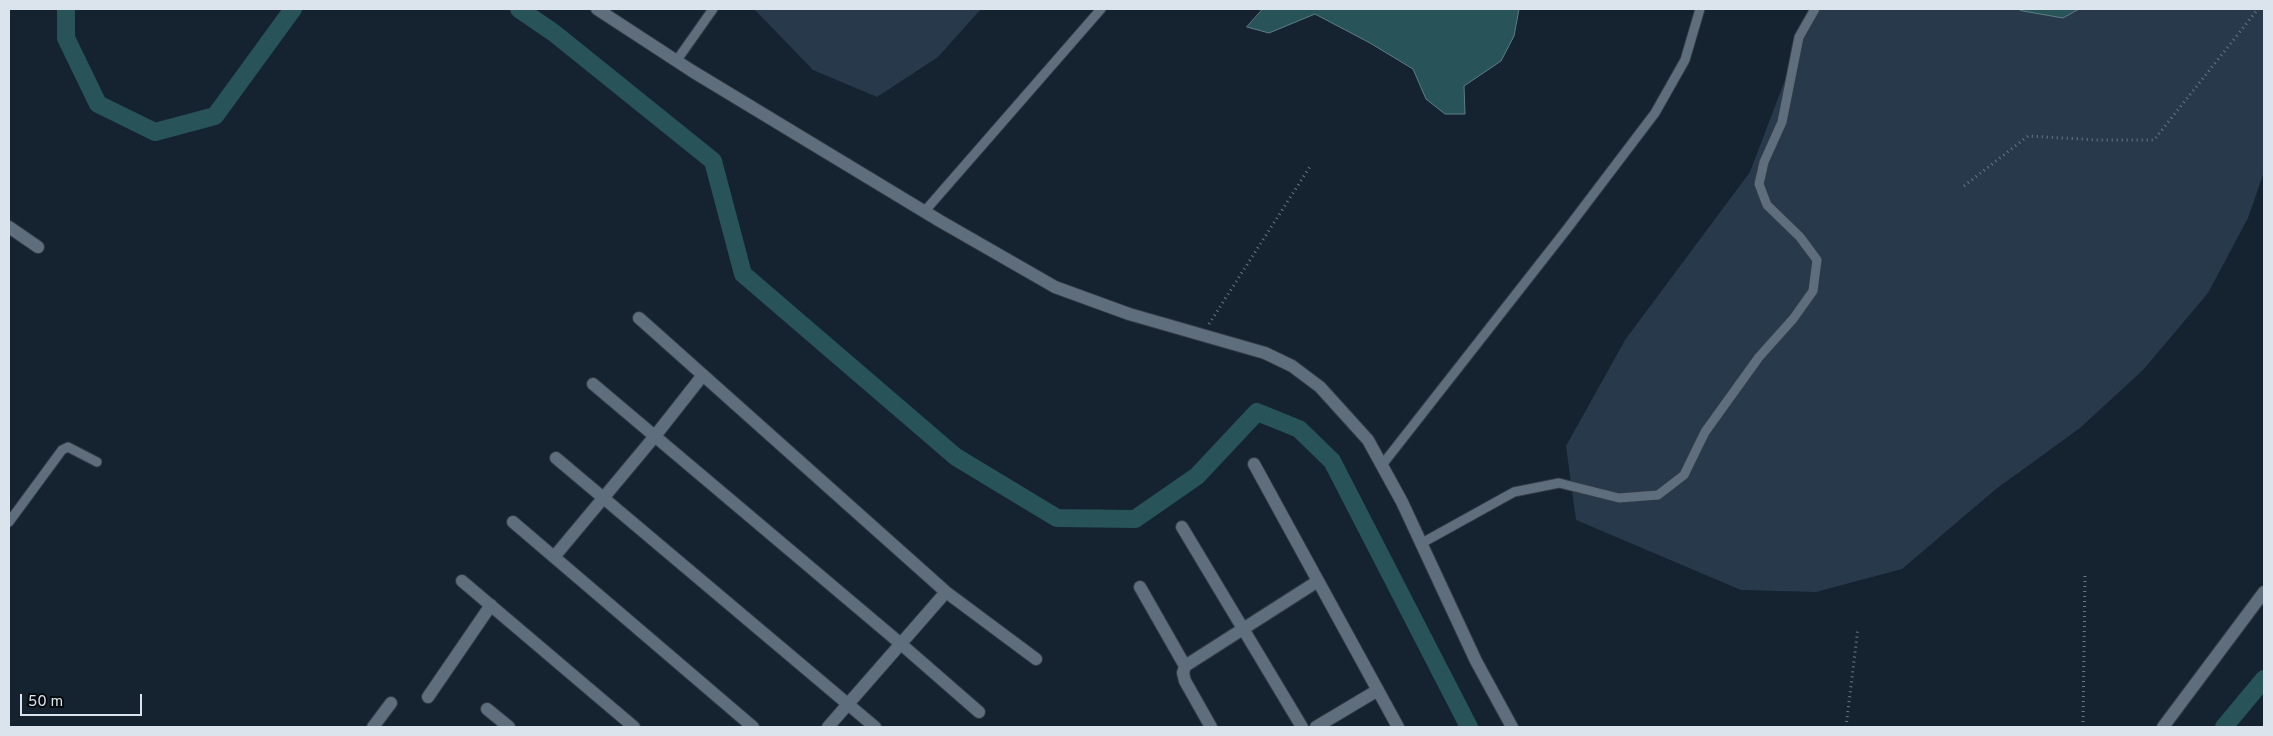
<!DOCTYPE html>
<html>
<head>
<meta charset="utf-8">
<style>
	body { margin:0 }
	#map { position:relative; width:2273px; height:736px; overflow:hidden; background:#15222f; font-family:Overpass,sans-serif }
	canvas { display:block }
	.frame { position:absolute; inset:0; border:10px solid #dbe3ec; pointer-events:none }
	.scale { position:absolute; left:20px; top:694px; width:122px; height:22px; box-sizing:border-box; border:2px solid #dbe3ec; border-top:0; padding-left:6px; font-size:15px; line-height:18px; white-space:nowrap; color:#dbe3ec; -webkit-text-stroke:4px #060b10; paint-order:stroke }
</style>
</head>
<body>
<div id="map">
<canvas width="2273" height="736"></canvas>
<div class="frame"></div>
<div class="scale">50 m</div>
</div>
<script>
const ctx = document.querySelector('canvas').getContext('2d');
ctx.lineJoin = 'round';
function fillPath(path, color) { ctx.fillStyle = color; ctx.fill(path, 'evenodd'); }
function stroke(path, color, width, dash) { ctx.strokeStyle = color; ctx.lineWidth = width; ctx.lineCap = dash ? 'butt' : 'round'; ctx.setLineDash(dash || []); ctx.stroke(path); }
fillPath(new Path2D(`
	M754 9H981L938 57 877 97 813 70Z
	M1812 9H2264V172L2248 218 2208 293 2143 370 2080 428 1996 489 1902 569 1816 592 1741 590 1576 520 1566 446 1625 340 1750 172Z`), '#27394b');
const water = new Path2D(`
	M1263 9H1519L1514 36 1501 61 1464 86 1465 114H1445L1426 99 1413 69 1370 43 1315 14 1269 33 1247 27Z
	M2018 9H2079L2063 18 2023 11Z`);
fillPath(water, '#275359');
stroke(water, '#5d7e85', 1);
stroke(new Path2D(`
	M66 9V38L98 104 155 132 215 116 293 9
	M519 9 554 33 713 161 743 274 956 457 1057 518 1135 519 1197 476 1257 412 1299 429 1332 461 1469 727
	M2224 727 2264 679`), '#275359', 18);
const service = new Path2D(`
	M677 60 713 9
	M924 212 1101 9
	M1382 465 1567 229 1655 113 1685 60 1700 9
	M9 522 62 450 68 447 97 462
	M1422 543 1514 492 1559 483 1619 498 1658 495 1684 475 1705 432 1759 357 1793 319 1813 291 1817 260 1800 237 1767 205 1759 184 1764 162 1782 122 1799 37 1815 9`);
const minor = new Path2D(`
	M597 9 692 71 940 221 1055 287 1129 314 1265 353 1292 366 1320 387 1368 440 1402 502 1476 661 1512 727
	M9 227 38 247
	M639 318 946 592 1036 659
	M593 384 901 644 979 712
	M556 458 875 727
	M1254 464 1398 727
	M513 522 753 727
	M1182 527 1302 727
	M554 557 655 436 703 375
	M462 581 634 727
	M1140 587 1185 666
	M428 697 491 605
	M487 709 509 727
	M373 727 391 703
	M828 727 946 592
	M1211 727 1185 681 1183 673 1185 666 1318 581
	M1316 727 1378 690
	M2163 727 2264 592`);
stroke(service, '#323b45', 11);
stroke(minor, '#323b45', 14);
stroke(new Path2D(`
	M1964 186 2028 136 2098 140H2154L2258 9
	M1209 324 1311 165
	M1846 727 1858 628
	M2083 727 2085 572`), '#6d7883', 3, [1, 4]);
stroke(service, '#5f6e7d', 9);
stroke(minor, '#5f6e7d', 12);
</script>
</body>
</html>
